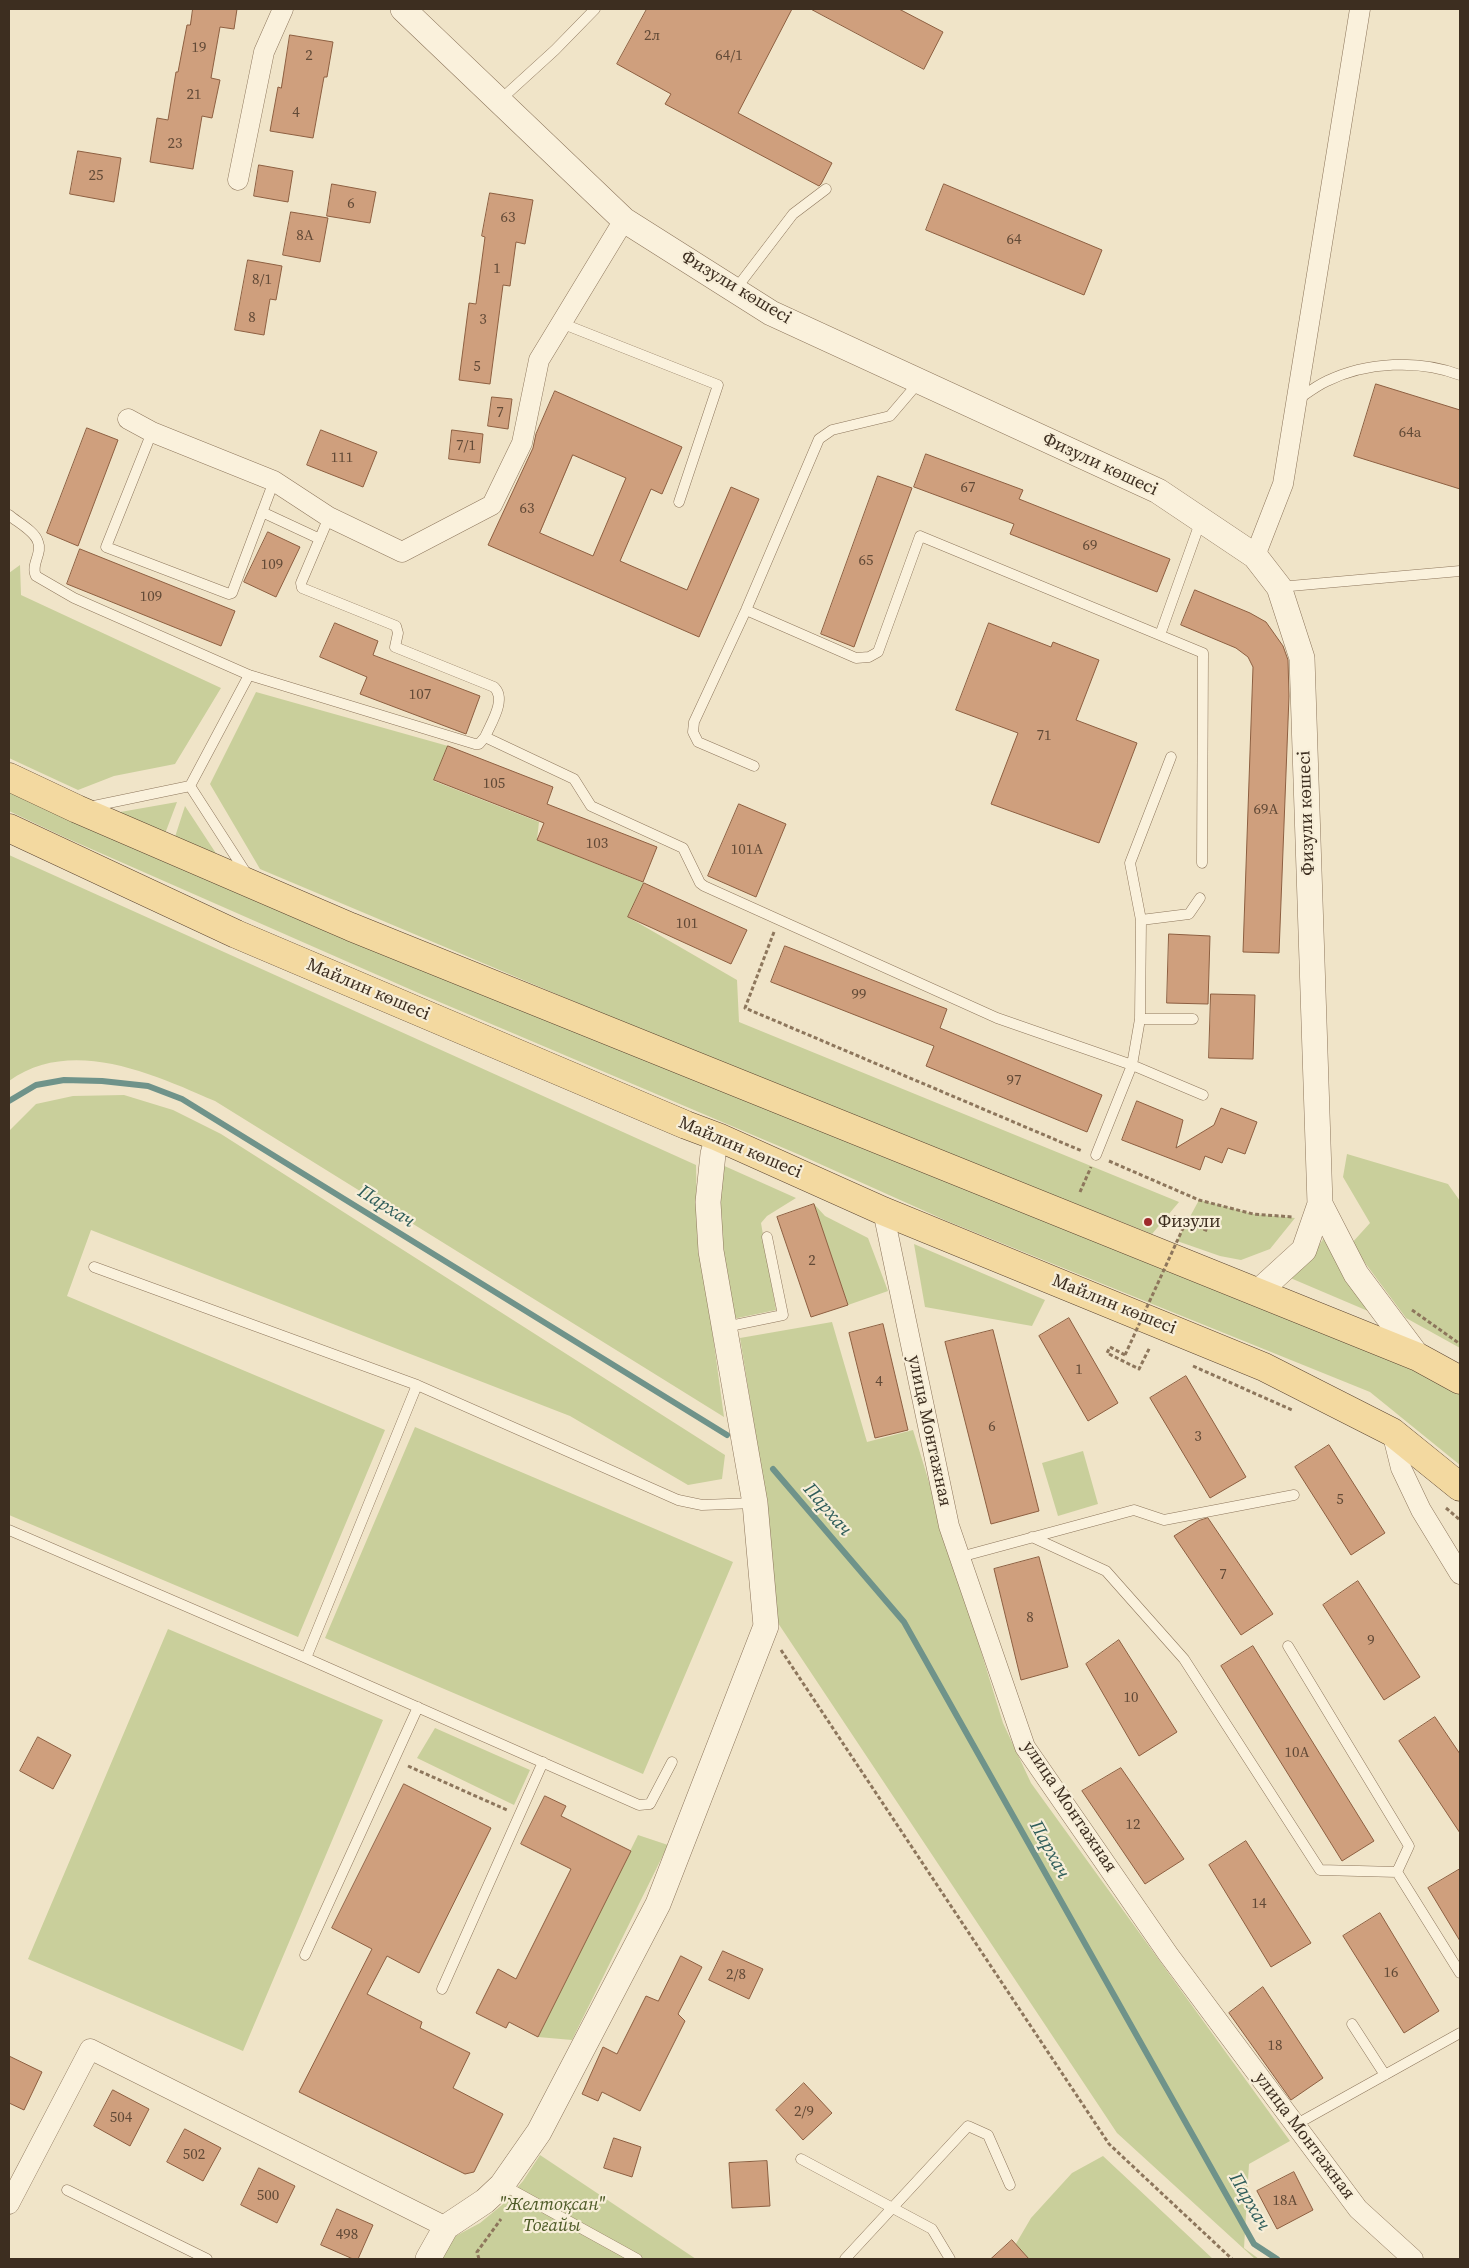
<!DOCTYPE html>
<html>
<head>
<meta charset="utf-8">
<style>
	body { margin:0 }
	#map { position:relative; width:1469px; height:2268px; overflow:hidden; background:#f0e4c8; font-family:"Source Serif 4",serif }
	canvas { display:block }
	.frame { position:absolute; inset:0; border:10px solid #3d2e20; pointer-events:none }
</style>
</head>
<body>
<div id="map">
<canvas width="1469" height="2268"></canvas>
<div class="frame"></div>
</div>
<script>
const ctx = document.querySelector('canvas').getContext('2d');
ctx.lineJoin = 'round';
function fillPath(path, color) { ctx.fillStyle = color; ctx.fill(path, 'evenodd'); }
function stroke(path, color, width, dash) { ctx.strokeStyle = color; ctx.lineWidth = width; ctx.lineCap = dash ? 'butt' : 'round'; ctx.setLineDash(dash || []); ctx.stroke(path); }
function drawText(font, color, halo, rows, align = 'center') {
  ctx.font = font + ' "Source Serif 4",serif'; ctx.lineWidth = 4.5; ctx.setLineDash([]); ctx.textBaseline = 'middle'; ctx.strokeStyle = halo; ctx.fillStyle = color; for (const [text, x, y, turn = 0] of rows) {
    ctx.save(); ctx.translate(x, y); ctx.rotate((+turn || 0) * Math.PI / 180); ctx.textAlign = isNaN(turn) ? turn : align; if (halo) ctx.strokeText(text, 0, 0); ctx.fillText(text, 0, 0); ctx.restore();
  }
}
fillPath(new Path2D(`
	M20 565 21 595 221 688 175 764 114 776 78 790 9 758V573Z
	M256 692 448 746 434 781 539 822 537 840 644 883 628 917 737 980 739 1022 1179 1202 1152 1234 739 1071 260 869 210 784Z
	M9 787 1414 1363 1460 1393V1465L1370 1392 947 1221 800 1155 423 995 64 837 9 811Z
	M177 802 163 839 109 814Z
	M185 806 221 861 174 840Z
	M9 855 696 1165 697 1219 724 1417 215 1101C153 1074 71 1036 9 1081Z
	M124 1095 173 1110 221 1134 725 1455 722 1479 688 1485 570 1416 91 1230 67 1296 385 1430 298 1637 9 1515V1131L36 1104 73 1096Z
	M1347 1154 1448 1184 1460 1201V1348L1406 1318 1351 1244 1370 1223 1343 1177Z
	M720 1164 796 1198 767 1216 761 1223 776 1310 728 1320 717 1251Z
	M1199 1200 1253 1214 1295 1218 1270 1249 1241 1260 1220 1256 1177 1241Z
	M814 1204 825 1216 868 1238 888 1291 848 1305Z
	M1327 1233 1375 1314 1288 1277 1311 1258Z
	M914 1244 1045 1300 1032 1326 925 1307Z
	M832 1322 867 1442 913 1430 1003 1723 1031 1783 1290 2141 1249 2164 1244 2248 1259 2259H1255L1117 2133 776 1620 766 1498 740 1338Z
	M415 1427 733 1562 643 1774 325 1638Z
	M1083 1451 1098 1504 1058 1516 1042 1463Z
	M168 1629 383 1720 243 2051 28 1959Z
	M435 1728 530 1770 514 1805 417 1758Z
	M638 1835 668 1845 572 2040 538 2037Z
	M540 2155 696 2259H442L454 2237 480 2223 502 2205 523 2181Z
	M1103 2156 1213 2259H1007L1031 2218 1072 2173Z`), '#c9cf9b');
stroke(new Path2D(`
	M9 1101 36 1085 64 1080 102 1081 148 1086 182 1099 727 1435
	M773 1469 904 1622 1254 2244 1277 2259`), '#6f938a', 6);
const building = new Path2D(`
	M193 9H237L234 29 220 27 211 78 220 80 212 118 202 116 193 169 150 162 157 118 168 120 176 72H178L187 25H190Z
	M647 9H792L738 113 832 163 821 184 819 186 665 104 671 94 617 64Z
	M811 9H899L943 32 924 69Z
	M290 35 333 42 327 77H324L313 138 270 131 278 87 281 88Z
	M78 151 121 158 114 202 70 194Z
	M259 165 293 171 288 202 254 196Z
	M332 184 376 192 370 223 327 216Z
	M944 184 1102 250 1084 295 926 230Z
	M490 193 533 200 525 244 516 242 510 286 503 285 490 384 459 380 469 303 476 304 485 237 482 236Z
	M291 212 328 218 320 262 283 255Z
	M248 260 282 266 276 300 270 299 264 335 235 330Z
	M1376 384 1460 410V489L1354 456Z
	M555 391 682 447 662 494 651 489 620 561 687 590 731 487 759 499 699 637 488 545 533 448 536 434ZM573 455 626 478 593 556 540 533Z
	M492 397 512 399 508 429 488 426Z
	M87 428 118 440 78 546 47 533Z
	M321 430 377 452 363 487 307 465Z
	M452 430 483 434 480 463 449 459Z
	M926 454 1023 490 1019 499 1170 559 1157 592 1010 534 1014 524 914 487Z
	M878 476 912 488 854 647 821 634Z
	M268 532 300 547 276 597 244 582Z
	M80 549 235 611 221 646 67 584Z
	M1195 590 1250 613 1266 622 1283 646 1288 660 1289 696 1279 953 1243 952 1253 667 1248 657 1236 648 1181 625Z
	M335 623 378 641 373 655 480 696 466 734 360 694 367 677 320 657Z
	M989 623 1051 647 1053 642 1099 660 1076 720 1137 743 1099 843 991 804 1018 733 956 710Z
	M448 746 553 787 547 804 657 847 643 882 537 840 544 823 434 780Z
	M739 804 786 824 756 897 708 876Z
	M644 883 747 930 731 964 628 917Z
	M1169 934 1210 936 1208 1004 1167 1003Z
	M785 946 947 1009 940 1028 1102 1095 1087 1132 926 1066 934 1046 771 982Z
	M1211 994 1255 995 1253 1059 1209 1058Z
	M1137 1101 1183 1120 1176 1148 1214 1125 1221 1108 1257 1122 1245 1154 1228 1148 1222 1163 1205 1156 1200 1170 1122 1140Z
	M814 1204 848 1305 811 1317 777 1217Z
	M1069 1318 1118 1403 1088 1421 1039 1336Z
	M883 1324 908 1430 875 1438 849 1333Z
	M993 1330 1039 1511 991 1524 945 1342Z
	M1186 1376 1246 1477 1210 1498 1150 1398Z
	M1329 1445 1385 1533 1351 1555 1295 1467Z
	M1208 1518 1273 1614 1241 1635 1174 1536 1198 1521Z
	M1039 1557 1068 1667 1021 1680 994 1569Z
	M1358 1581 1420 1677 1384 1700 1323 1605Z
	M1119 1640 1177 1732 1139 1756 1086 1664Z
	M1253 1646 1374 1841 1342 1861 1221 1666Z
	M1435 1717 1460 1754V1833L1399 1741Z
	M38 1737 71 1755 53 1789 20 1771Z
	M1121 1768 1184 1859 1145 1884 1082 1791Z
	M404 1784 491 1828 419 1973 387 1956 367 1994 422 2022 420 2028 470 2053 453 2088 503 2114 474 2172 465 2174 299 2092 372 1949 332 1928Z
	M545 1796 566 1806 561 1816 631 1851 538 2037 509 2022 506 2028 476 2013 498 1969 516 1979 571 1869 521 1844Z
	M1246 1841 1311 1943 1271 1967 1209 1865Z
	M1460 1869V1941L1428 1888Z
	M1380 1913 1439 2011 1404 2033 1343 1936Z
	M723 1951 763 1969 749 1999 709 1980Z
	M681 1956 702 1967 678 2014 685 2021 640 2111 602 2092 598 2101 582 2094 603 2047 617 2054 646 1996 658 2001Z
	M1263 1987 1323 2078 1291 2100 1229 2013Z
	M9 2056 42 2072 24 2110 9 2103Z
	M804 2083 832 2113 803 2140 776 2110Z
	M113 2090 149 2109 130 2146 94 2126Z
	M185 2129 221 2148 203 2181 167 2162Z
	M614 2138 641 2147 632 2177 604 2168Z
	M767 2161 770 2206 732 2208 729 2163Z
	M259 2168 295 2186 277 2223 241 2205Z
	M1294 2172 1313 2210 1277 2229 1257 2191Z
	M337 2209 373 2225 358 2259H353L321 2245Z
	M1012 2240 1029 2259H991Z`);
fillPath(building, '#cf9f7d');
stroke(building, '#8d5f41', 1);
const service = new Path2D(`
	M499 101 555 50 595 9
	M735 290 793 214 826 189
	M561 323 718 385 679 502
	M1297 400C1306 394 1316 386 1327 381 1366 362 1419 359 1460 375
	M152 432 106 547 229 594 232 593 274 481
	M262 512 320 539
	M9 515C17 522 35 531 38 542 43 553 30 565 36 576L74 598 249 675 475 744H479L485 737 574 779 591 806 683 848 700 883 704 886 997 1018 1132 1065 1203 1095
	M329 517 301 583 302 588 396 626 398 633 395 647 494 687C507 699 491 723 485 737
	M1279 587 1460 571
	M746 610 856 658 869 657 878 652 920 536 1203 653 1202 863
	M1160 635 1201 520
	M754 766 698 742 693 732 694 722 746 610 819 439 832 430 890 416 919 382
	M190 786 248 876
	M89 807 190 786 249 675
	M1141 920 1130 863 1171 757
	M1140 1019H1193
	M1096 1155 1132 1065 1140 1019 1141 920 1189 914 1200 898
	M94 1267 417 1385 678 1500 702 1505 755 1503
	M725 1327 783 1315 767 1237
	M417 1385 306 1658 639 1805 650 1804 672 1762
	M9 1530 306 1658
	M1032 1537 1106 1571 1184 1659 1320 1870 1397 1872 1460 1973
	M960 1557 1134 1510 1164 1520 1294 1495
	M1288 1646 1409 1846 1397 1872
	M305 1955 418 1707
	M442 1989 543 1762
	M1352 2024 1385 2075
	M1295 2125 1460 2033
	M801 2159 932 2229 950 2259
	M503 2185 637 2259
	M67 2190 207 2259
	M845 2259 968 2126 988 2135 1010 2185`);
const minor = new Path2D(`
	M238 180 264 52 283 9
	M128 419 152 432 274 481 329 517 402 552 492 505 522 443 539 360 624 220
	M1255 556 1283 484 1360 9
	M883 1211 949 1526 1025 1747 1168 1954 1358 2209 1413 2259
	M1392 1432 1401 1468 1421 1510 1460 1574
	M9 2204 90 2049 446 2227`);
const tertiary = new Path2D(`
	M403 9 624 220 771 313 1158 491 1255 556 1279 587 1302 658 1320 1204 1304 1250 1258 1292
	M1320 1204 1356 1274 1418 1357
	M428 2259 446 2227 485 2201 502 2185 539 2132 658 1904 766 1626 755 1503 711 1251 708 1202 713 1154 718 1137`);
const primary = new Path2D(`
	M9 777 77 809 351 927 1418 1357 1460 1380
	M9 828 236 934 686 1125 718 1137 883 1211 1264 1367 1392 1432 1460 1487`);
stroke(service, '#8d765c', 11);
stroke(minor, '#8d765c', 21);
stroke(tertiary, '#8d765c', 26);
stroke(primary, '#5b4430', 29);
stroke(new Path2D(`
	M774 932 745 1008 1082 1151
	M1109 1161 1199 1200 1253 1214 1293 1217
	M1080 1192 1091 1167
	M1184 1226 1171 1220 1173 1216 1208 1231
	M1412 1310 1460 1344
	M1125 1355 1110 1347 1107 1353 1139 1369 1150 1347
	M1193 1366 1292 1410
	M1446 1508 1460 1520
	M781 1650 1109 2144 1232 2259
	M408 1766 507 1810
	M479 2259 477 2252 501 2219`), '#8d765c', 3, [4, 2.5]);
stroke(service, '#faf1dc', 10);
stroke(minor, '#faf1dc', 20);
stroke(tertiary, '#faf1dc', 25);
stroke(primary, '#f3d9a0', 28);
stroke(new Path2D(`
	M1125 1355 1184 1226`), '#8d765c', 3, [4, 2.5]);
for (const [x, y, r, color] of [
	[1148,1222,5,"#9e2a2b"]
]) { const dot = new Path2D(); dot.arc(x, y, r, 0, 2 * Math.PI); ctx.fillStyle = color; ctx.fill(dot); stroke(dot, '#f7eed8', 2); }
drawText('15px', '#624a37', null, [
	["2л",652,36],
	["19",199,48],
	["2",309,56],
	["64/1",729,56],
	["21",194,95],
	["4",296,113],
	["23",175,144],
	["25",96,176],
	["6",351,204],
	["63",508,218],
	["8А",305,236],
	["64",1014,240],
	["1",497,269],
	["8/1",262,280],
	["8",252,318],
	["3",483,320],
	["5",477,367],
	["7",500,413],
	["64а",1410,433],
	["7/1",466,446],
	["111",342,458],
	["67",968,488],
	["63",527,509],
	["69",1090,546],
	["65",866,561],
	["109",272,565],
	["109",151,597],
	["107",420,695],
	["71",1044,736],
	["105",494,784],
	["69А",1266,810],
	["103",597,844],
	["101А",747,850],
	["101",687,924],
	["99",859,995],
	["97",1014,1081],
	["2",812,1261],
	["1",1079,1370],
	["4",879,1382],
	["6",992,1427],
	["3",1198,1437],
	["5",1340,1500],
	["7",1223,1575],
	["8",1030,1618],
	["9",1371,1641],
	["10",1131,1698],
	["10А",1297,1753],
	["12",1133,1825],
	["14",1259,1904],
	["16",1391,1973],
	["2/8",736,1975],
	["18",1275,2046],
	["2/9",804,2112],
	["504",121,2118],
	["502",194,2155],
	["500",268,2196],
	["18А",1285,2201],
	["498",347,2235]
]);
drawText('18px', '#3d2e20', '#f7eed8', [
	["Физули көшесі",736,288,31],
	["Физули көшесі",1100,465,25],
	["Физули көшесі",1307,813,-92],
	["Майлин көшесі",368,990,23],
	["Майлин көшесі",740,1148,23],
	["Майлин көшесі",1114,1305,22],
	["улица Монтажная",929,1431,78],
	["улица Монтажная",1069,1807,56],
	["улица Монтажная",1304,2136,53]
]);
drawText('18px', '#3d2e20', '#f7eed8', [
	["Физули",1158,1222]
], 'left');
drawText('italic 18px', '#4d5a26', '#f7eed8', [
	["\"Желтоқсан\"",552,2205],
	["Тоғайы",552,2226]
]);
drawText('italic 19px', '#2f5d5a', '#f7eed8', [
	["Пархач",386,1207,32],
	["Пархач",827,1510,49],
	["Пархач",1049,1850,61],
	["Пархач",1249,2202,60]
]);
</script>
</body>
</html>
